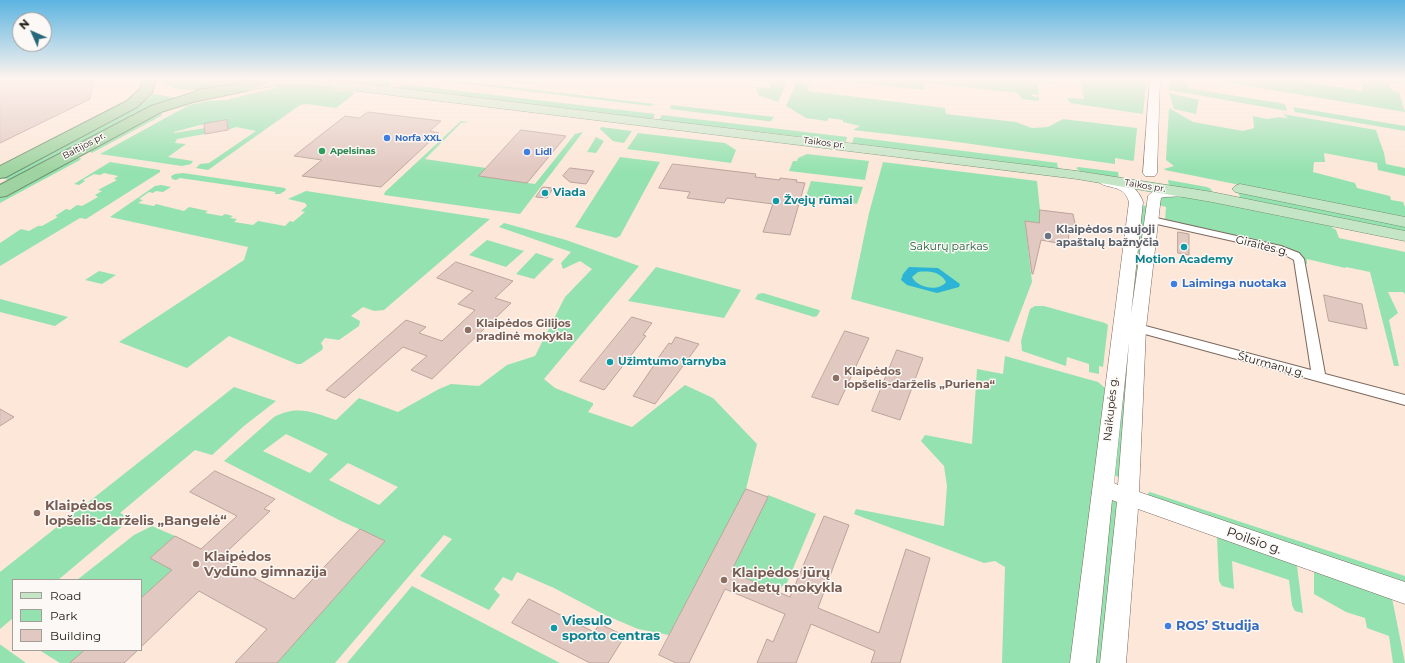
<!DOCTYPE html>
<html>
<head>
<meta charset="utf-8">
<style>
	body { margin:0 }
	#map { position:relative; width:1405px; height:663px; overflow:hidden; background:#fce7d9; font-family:Montserrat,sans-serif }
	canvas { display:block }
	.legend { position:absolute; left:12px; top:579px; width:130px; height:72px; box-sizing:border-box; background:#fcf8f5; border:1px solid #a49e9b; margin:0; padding:5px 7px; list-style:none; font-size:12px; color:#1f1813 }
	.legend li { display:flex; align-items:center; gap:8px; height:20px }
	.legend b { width:20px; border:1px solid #a49e9b }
	.north { position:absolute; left:12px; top:12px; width:40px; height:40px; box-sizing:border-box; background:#fcf8f5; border:1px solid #a49e9b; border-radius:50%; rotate:315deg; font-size:11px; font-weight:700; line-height:16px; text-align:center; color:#1f1813 }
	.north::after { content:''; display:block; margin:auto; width:14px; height:18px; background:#24687a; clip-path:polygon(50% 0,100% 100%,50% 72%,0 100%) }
</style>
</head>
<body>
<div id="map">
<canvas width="1405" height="663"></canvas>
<ul class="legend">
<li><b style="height:5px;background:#c5e5c7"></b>Road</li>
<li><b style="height:11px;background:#94e2af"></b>Park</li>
<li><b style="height:11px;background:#e1c8c0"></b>Building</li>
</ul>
<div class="north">N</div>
</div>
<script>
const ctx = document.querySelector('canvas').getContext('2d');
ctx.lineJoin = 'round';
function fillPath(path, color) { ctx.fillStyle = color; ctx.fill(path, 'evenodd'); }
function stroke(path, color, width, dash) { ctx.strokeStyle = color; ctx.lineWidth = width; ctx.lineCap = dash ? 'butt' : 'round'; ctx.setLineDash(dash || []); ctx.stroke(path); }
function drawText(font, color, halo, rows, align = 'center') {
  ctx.font = font + ' Montserrat,sans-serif'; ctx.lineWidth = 3; ctx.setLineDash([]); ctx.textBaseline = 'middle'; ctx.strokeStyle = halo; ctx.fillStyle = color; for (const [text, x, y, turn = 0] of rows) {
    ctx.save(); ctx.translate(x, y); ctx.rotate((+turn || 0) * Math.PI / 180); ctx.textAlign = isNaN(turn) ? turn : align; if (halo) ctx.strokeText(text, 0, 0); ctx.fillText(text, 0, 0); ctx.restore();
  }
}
fillPath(new Path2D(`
	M159 78H256C234 86 174 101 159 78Z
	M311 78H355L394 83 389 87Z
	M418 78H435L655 104 650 106Z
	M472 78H520L522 81 534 82 533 84Z
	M762 78H789L778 102 758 95 756 87 770 88V82L754 81Z
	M798 78H803L802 83 810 84 808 89 809 91 945 108 946 114 1016 122 1032 128 1048 127 1063 119 1137 128 1134 159 1133 161 1115 158V164L950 141 853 130 860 126 843 122V120L829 118 827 121 806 118 786 106Z
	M808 78H1054V83L1038 82 1039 95 1032 94V96L1039 97V101L1022 99 1017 93 1011 92 925 83 924 89 925 90Z
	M1079 78H1147L1143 114 1070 103 1067 98 1084 99Z
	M1170 78 1187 80 1189 88 1285 104 1287 111 1169 90Z
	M1223 78H1285L1363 91 1360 78H1401L1403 84 1388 82 1392 90 1399 92 1405 112 1229 83 1224 81Z
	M402 84 655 114 653 119 398 88 397 87Z
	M278 85H317L335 90 354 92V94L336 108 306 104 300 105 208 170 196 168 200 164 209 163 256 131 236 127 228 130 227 120 200 125 174 132V133L205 128V134L177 139 175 143 186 144 168 157 193 161 191 164 182 166 100 154 189 105 208 101 227 100 249 94 276 88Z
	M1169 93 1199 100 1196 114 1174 109Z
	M154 94 177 98 163 102 13 181 1 178 140 105Z
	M671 105 774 117 771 121H767L670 109Z
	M1293 107 1405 126V131L1295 112Z
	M1169 108 1193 122 1243 131 1254 128 1253 116 1267 119 1279 117 1288 118 1283 114 1376 130 1384 153 1386 164 1405 168V176L1378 170 1377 163 1324 153 1325 162H1314L1313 172 1355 183 1357 188 1390 196 1391 200 1403 202 1405 207V218L1165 170 1164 169 1174 166 1166 160Z
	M159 112 162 114 161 116 92 153 89 151Z
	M662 115 847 137 846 142 659 120Z
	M461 121 469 122 461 123 425 159 486 168 479 176 535 184 575 134 583 132 520 214 384 195 385 192Z
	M601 127 632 131 624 143 613 141 600 129Z
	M638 133 725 143 736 150 731 163 627 149Z
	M596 137 604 141 596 153 587 152Z
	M854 137 1058 163 1057 165 1059 169 852 143Z
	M807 154 869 161 865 180 789 171 793 161H797L798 158Z
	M620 157 660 162 620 236 616 238 575 227Z
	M81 158 80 160 0 203V197L69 159Z
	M110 162 160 170V172L86 219 80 218 0 266V243L21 229 29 231 38 226H42L58 217 55 216 66 209 70 210 77 205 82 206 98 197 95 195 102 191 98 190 117 180 114 179 118 176 104 173 100 175 94 174 83 180 85 181 79 185 74 184Z
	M883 162 1037 181 1040 210 1039 223 1025 221 1032 282 1009 342 851 299 869 213Z
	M1078 167 1118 172 1119 178 1080 171 1076 168Z
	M183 173 285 188 286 190 280 194H274L276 192 180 178 176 180 172 179 171 176 175 174Z
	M1168 180 1207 187 1211 189 1212 192 1169 186Z
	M811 181 863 187 857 204 806 196Z
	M161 185 171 187 163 192 156 191 153 193 149 192 139 199 143 200 138 203 154 206 156 204 184 211 189 207 208 211 205 213 222 216 225 214 233 216 230 218 237 219 234 222 253 225 258 221 285 226 290 221 293 222 305 212 301 211 307 206 305 203 288 199 306 191 490 219 384 310 374 311 363 307 351 316 360 321 359 326 339 340 325 338 321 343 323 347 322 350 301 364H297L229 336 187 368 119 342 244 260 248 247 110 217 155 186Z
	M1237 192 1405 226V232L1238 198 1240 196Z
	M1165 196H1183L1330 226 1336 230 1339 238 1405 252V294L1403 292H1388L1398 313 1389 320 1399 366H1394L1370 272 1346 267 1345 268 1307 259V264H1305L1303 256 1288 249 1165 221 1166 207 1159 205 1161 198Z
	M1140 205 1147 206 1136 318 1129 320Z
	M504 223 566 240 639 266 544 379 555 388 593 403V405L588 412 632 427 685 385 713 398 757 444 746 489 669 635 638 629 605 615 554 588 517 572 512 581 503 577 494 589 500 595 489 610 420 576 452 539 444 535 335 663H277L385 541 341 521 224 461 274 417C298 405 312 412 336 420L359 398 398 412 439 389 451 384 479 386 507 365 535 356 565 297 592 269 580 261 563 269 561 263 571 252 499 227ZM286 434 328 454 310 473 263 451ZM348 463 398 487 379 505 329 480Z
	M487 240 524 251 506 267 469 255Z
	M536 253 554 259 534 279 516 274Z
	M656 267 741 290 724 318 628 301Z
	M99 271 116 275 102 284 85 280Z
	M763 293 819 310 820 311 817 316 814 317 755 299 758 294Z
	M0 299 68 317 55 326 0 312Z
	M1035 306H1044L1105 323 1108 325 1103 367 1099 366V374L1089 372V364L1067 357 1066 366 1022 351 1021 341 1030 309Z
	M1130 330 1122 478 1112 475Z
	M1005 356 1098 382 1105 388 1073 663H1002L1005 567 995 561 984 563 854 514 856 509 944 526 947 486 944 466 921 441 925 435 972 444 977 369 1003 374Z
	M234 387 276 401 244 426 212 455 195 450 120 513 132 518 58 580H13V618L0 629V572Z
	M1150 492 1405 576V585L1148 499V493Z
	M768 495 816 514 786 585 782 586 779 592 731 572Z
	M1111 499 1117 500 1104 663H1093Z
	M152 526 175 536 150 558 172 570 141 598V580H77L134 535Z
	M1219 535 1293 560 1297 566 1303 613 1295 611 1292 605 1289 580 1232 561 1234 589 1222 586 1219 581 1217 537Z
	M1314 571 1392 598 1405 663H1393L1389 636 1367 628 1365 618 1346 612 1314 594Z
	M412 586 560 663H347Z
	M0 645H1L26 663H0Z
	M39 650H85L70 663H60Z`), '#94e2af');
fillPath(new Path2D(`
	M909 267 938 268 960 284 959 287 937 293 907 285 901 280 903 274ZM918 272C928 271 940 271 946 282 939 292 917 288 912 277Z`), '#2bb4d6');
const building = new Path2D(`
	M0 78H94L90 99 0 143Z
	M368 112 441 121 430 131 439 133 381 187 302 176 322 160 294 156 345 116 359 118Z
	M227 120 228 130 205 134 204 124Z
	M521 130 566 136 527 183 479 176Z
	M673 164 756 174 755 177 780 180V178L797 180 796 182 805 183 790 235 763 232 773 204 727 198 724 203 687 198 690 192 659 188Z
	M570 168 594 171 586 184 570 182 563 176Z
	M543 187 553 188 547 198 536 197Z
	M1040 210 1073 214 1077 233 1069 232 1068 245 1041 240 1033 274H1032L1025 221 1039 223Z
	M1178 232 1189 234V255L1178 253Z
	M456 262 513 281 495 298 511 303 432 379 411 370 427 356 403 347 345 398 326 390 406 320 426 327 419 333 442 341 475 310 458 304 473 291 437 278Z
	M1324 295 1362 304 1367 329 1329 321Z
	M632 317 652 323 643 335 646 336 604 390 580 381Z
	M845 331 869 338 838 405 812 397Z
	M676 337 699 344 655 404 633 396 659 358H658L669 343 671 344Z
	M897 350 923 358 900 420 872 411Z
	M0 409 14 417 0 426Z
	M215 471 275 499 264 509 270 511 219 559 294 599 360 529 385 541 277 663H235L267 629 199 591 141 647V598L172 570 150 558 175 536 201 549 237 516 190 492Z
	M746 489 768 497 731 572 790 597 824 516 849 525 818 608 879 633 906 549 930 558 900 663H871L875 651 811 624 796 663H757L767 639 773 642 785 614 725 589 689 663H676L659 655Z
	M529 599 594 632 600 624 625 636 608 663H590L512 623Z
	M85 650H138L124 663H70Z`);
fillPath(building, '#e1c8c0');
stroke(building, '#bba39c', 1);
const street = new Path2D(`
	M1152 217 1281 246 1299 253 1304 259 1325 374 1405 395V405L1134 331 1132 328 1134 325 1138 324 1311 370 1294 260 1278 251 1148 222 1147 220 1148 218Z`);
const secondary = new Path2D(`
	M1150 78H1160L1157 173 1155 176H1145L1143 173Z
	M1104 176C1121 180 1137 184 1143 202L1131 314 1148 196C1155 186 1179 187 1190 190L1192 193 1190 196 1164 197 1161 198 1160 205 1146 328 1139 492 1405 582V604L1138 509 1126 663H1100L1117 502 1112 500 1096 663H1070L1129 202C1123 182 1105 191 1097 180L1099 177ZM1129 342 1118 485 1114 483Z`);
const primary = new Path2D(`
	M275 78H316L1077 171 1212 192 1405 231V241L1212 202 1077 179 309 85H281L243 91 239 90 237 87 239 84 243 83Z
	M1240 184 1405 217V227L1235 192 1232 189 1235 186Z`);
const highway = new Path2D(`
	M143 78H155L156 80 152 93 137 107 6 177 0 178V166L127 101 140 89Z
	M253 78H274L272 81 245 91 193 102 161 112 6 196 0 197V185L151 106 195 92 197 90 237 84Z`);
stroke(street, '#7c695d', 2);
stroke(secondary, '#7c695d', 1);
stroke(primary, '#72926f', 1);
stroke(highway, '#72926f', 2);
fillPath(street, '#fff');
fillPath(secondary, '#fff');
fillPath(primary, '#c5e5c7');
fillPath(highway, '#9ed4a1');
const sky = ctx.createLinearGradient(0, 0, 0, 171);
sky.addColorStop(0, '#5cb4e1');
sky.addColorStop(0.46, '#fef4ee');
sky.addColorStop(1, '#fef4ee00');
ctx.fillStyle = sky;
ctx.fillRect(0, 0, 1405, 171);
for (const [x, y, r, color] of [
	[387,138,4,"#3f7fe0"],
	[322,151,4,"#2e9e5b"],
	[527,152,4,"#3f7fe0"],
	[545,193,4,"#0f9aa8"],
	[776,201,4,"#0f9aa8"],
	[1048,236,4,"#6b7280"],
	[1184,247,4,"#0f9aa8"],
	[1174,284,4,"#3f7fe0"],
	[468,330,4,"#8d6e63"],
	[610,362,4,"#0f9aa8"],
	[836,378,4,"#8d6e63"],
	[37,513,4,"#8d6e63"],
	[196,564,4,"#8d6e63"],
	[724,580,4,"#8d6e63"],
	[1168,626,4,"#3f7fe0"],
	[554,628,4,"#0f9aa8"]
]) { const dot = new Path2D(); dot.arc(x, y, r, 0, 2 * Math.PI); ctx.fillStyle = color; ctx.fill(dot); stroke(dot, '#fcf8f5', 1.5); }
drawText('bold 9px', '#366cbe', '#fcf8f5', [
	["Norfa XXL",395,138],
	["Lidl",535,152]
], 'left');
drawText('9px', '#1f1813', '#fcf8f5', [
	["Taikos pr.",824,143,7],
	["Baltijos pr.",84,146,-28],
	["Taikos pr.",1145,186,9]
]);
drawText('bold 9px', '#27864d', '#fcf8f5', [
	["Apelsinas",330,151]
], 'left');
drawText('bold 11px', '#0d838f', '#fcf8f5', [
	["Viada",553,193],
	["Žvejų rūmai",784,201],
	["Motion Academy",1184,260,"center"],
	["Užimtumo tarnyba",618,362]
], 'left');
drawText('bold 11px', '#5b616d', '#fcf8f5', [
	["Klaipėdos naujoji",1056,230],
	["apaštalų bažnyčia",1056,243]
], 'left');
drawText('11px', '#1f1813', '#fcf8f5', [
	["Giraitės g.",1262,246,14],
	["Šturmanų g.",1271,365,15],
	["Naikupės g.",1111,409,-84]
]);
drawText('11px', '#246540', '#fcf8f5', [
	["Sakurų parkas",949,247]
]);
drawText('bold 11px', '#366cbe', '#fcf8f5', [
	["Laiminga nuotaka",1182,284]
], 'left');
drawText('bold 11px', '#785e54', '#fcf8f5', [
	["Klaipėdos Gilijos",476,324],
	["pradinė mokykla",476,337],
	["Klaipėdos",844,372],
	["lopšelis-darželis „Puriena“",844,385]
], 'left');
drawText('bold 13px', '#785e54', '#fcf8f5', [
	["Klaipėdos",45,506],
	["lopšelis-darželis „Bangelė“",45,521],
	["Klaipėdos",204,557],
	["Vydūno gimnazija",204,572],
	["Klaipėdos jūrų",732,573],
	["kadetų mokykla",732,588]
], 'left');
drawText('13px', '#1f1813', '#fcf8f5', [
	["Poilsio g.",1254,541,19]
]);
drawText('bold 13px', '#0d838f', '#fcf8f5', [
	["Viesulo",562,621],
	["sporto centras",562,636]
], 'left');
drawText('bold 13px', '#366cbe', '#fcf8f5', [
	["ROS’ Studija",1176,626]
], 'left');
</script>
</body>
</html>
